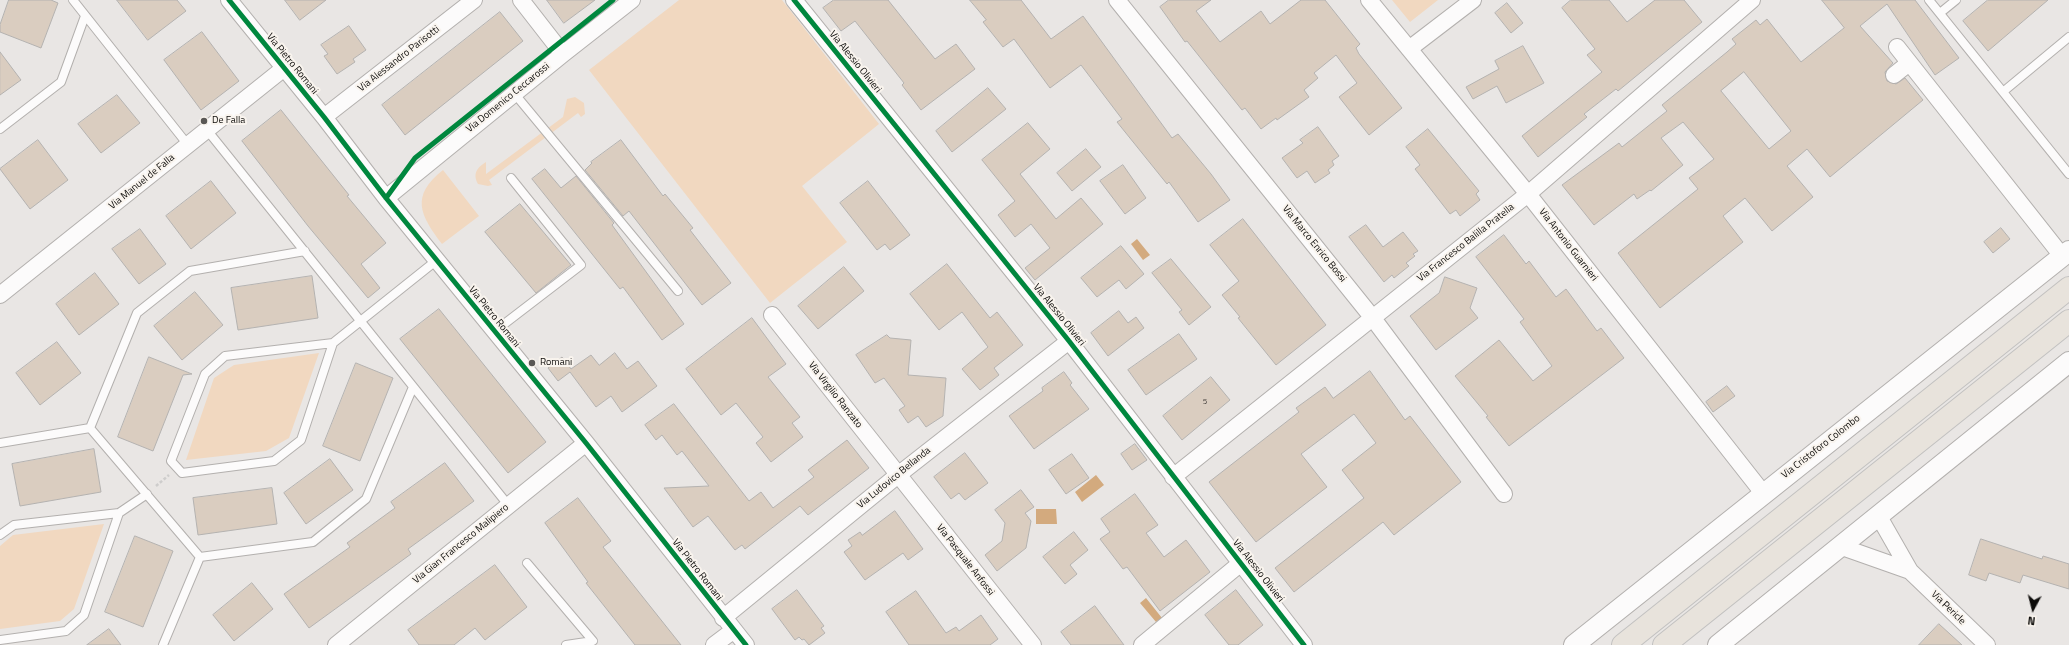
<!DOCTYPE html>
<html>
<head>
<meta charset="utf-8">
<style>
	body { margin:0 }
	#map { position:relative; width:2069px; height:645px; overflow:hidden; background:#e9e6e4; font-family:"Titillium Web",sans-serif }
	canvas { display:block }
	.north { position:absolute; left:2013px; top:589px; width:40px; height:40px; -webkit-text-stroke:3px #f9f4ee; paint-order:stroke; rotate:187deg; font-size:11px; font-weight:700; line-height:16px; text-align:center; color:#0d0c0a }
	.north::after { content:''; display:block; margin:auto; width:14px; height:18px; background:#0d0c0a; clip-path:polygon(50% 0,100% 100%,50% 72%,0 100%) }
</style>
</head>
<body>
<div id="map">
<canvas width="2069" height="645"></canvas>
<div class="north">N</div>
</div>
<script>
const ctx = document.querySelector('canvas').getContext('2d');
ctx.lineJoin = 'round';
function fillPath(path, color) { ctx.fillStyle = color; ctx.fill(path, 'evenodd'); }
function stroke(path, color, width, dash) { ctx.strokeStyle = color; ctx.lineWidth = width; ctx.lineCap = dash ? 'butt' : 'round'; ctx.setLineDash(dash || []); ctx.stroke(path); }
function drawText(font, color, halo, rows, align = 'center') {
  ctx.font = font + ' "Titillium Web",sans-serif'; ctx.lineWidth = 4; ctx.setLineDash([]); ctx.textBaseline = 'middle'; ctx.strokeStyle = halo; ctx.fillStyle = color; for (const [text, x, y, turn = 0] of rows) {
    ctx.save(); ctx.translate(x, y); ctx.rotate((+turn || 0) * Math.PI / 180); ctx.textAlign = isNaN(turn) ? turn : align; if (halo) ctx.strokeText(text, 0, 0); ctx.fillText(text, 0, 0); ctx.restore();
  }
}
fillPath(new Path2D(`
	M679 0H782L879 124 802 186 847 242 770 303 589 70Z
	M1392 0H1438L1410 22Z
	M575 97 584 103 585 114 581 117 578 113 489 180 492 185 488 186 478 184C472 173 478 167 486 162V174L563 117 567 99Z
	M443 170 479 216 442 244C420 215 410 196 443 170Z
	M319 353 289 438 266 451 186 460 214 378 234 365Z
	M104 524 74 609 60 621 0 629V546L13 535Z`), '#f1d8c0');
fillPath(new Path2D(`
	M1137 239 1150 255 1143 260 1131 244Z
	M1096 475 1104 485 1082 502 1075 492Z
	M1036 509H1056L1057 524H1036Z
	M1146 598 1162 618 1156 622 1140 603Z`), '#d3aa7e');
const building = new Path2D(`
	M9 0H51L58 3 41 48 0 32V25Z
	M117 0H177L186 11 148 40Z
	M285 0H326L300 20Z
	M547 0H595L564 23Z
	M834 0H888L935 59 956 44 975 69 921 110 902 85 904 83 855 21 841 31 823 8Z
	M970 0H1021L1051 39 1083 16 1172 138 1178 134 1211 174 1230 200 1198 222 1169 182 1167 184 1117 122 1122 119 1081 65 1050 88 1014 39 1003 47 983 22 986 20Z
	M1169 0H1211L1196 11 1220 42 1261 11 1270 24 1301 0H1325L1360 44 1356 48 1359 54 1402 108 1369 135 1339 97 1357 83 1336 55 1314 73 1318 78 1304 90 1309 97 1277 120 1276 118 1261 129 1245 108 1242 110 1187 41 1185 42 1160 7Z
	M1571 0H1609L1627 22 1655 0H1684L1702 22 1618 91 1616 89 1584 114 1587 117 1538 157 1522 136 1602 72 1587 55 1595 49 1562 8Z
	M1822 0H1915L1959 58 1935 75 1887 4 1860 26 1893 63 1885 72 1887 81 1896 84 1905 78 1923 100 1830 177 1807 149 1787 166 1813 197 1772 231 1745 198 1723 216 1743 242 1660 308 1618 253 1698 189 1689 178 1714 159 1683 122 1661 138 1683 165 1651 191 1650 190 1637 199 1634 194 1594 225 1562 185 1619 143 1622 147 1667 111 1662 105 1727 52 1736 44 1732 39 1756 20 1760 25 1767 19 1801 62 1844 28ZM1744 72 1791 131 1769 149 1721 91Z
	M1988 0H2048L1988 51 1963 21Z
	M1507 3 1523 23 1511 33 1495 13Z
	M500 12 523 41 405 135 382 105Z
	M349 26 366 50 353 59 355 62 337 74 324 56 328 54 321 45Z
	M202 32 239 81 201 110 164 60Z
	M1523 46 1544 83 1506 103 1497 86 1473 99 1466 87 1499 69 1495 61Z
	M0 52 21 80 0 95Z
	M988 88 1006 109 952 152 936 131Z
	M117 95 140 123 101 153 78 124Z
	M281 110 349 195 347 196 386 243 361 264 380 288 368 298 308 226 242 141Z
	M1028 123 1050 149 1020 174 1056 219 1081 198 1103 224 1035 280 1025 268 1050 248 1031 224 1015 237 998 215 1015 201 982 160Z
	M1318 127 1339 156 1332 161 1334 165 1328 170 1330 173 1315 183 1307 171 1297 178 1282 158 1303 143 1300 140Z
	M1428 129 1479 191 1476 194 1480 200 1460 216 1456 210 1450 214 1415 169 1420 165 1406 147Z
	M38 140 68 180 30 209 0 169Z
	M621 140 663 196 665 194 693 228 690 230 731 283 702 305 629 211 623 216 585 170 592 163 591 162Z
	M1086 149 1101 167 1072 191 1057 173Z
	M1123 165 1146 198 1125 214 1100 181Z
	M545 169 561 188 576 176 614 223 612 225 684 324 662 340 623 287 620 289 532 179Z
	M211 181 236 213 191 249 166 216Z
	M868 181 910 235 890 250 885 244 877 250 840 203Z
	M520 204 571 265 536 293 485 232Z
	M1243 219 1326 325 1276 365 1238 318 1240 317 1222 295 1239 281 1210 245Z
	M1366 225 1383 247 1403 232 1418 251 1413 254 1415 256 1406 263 1409 266 1394 278 1392 275 1384 282 1349 237Z
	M2001 228 2010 239 1993 253 1984 242Z
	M140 229 166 264 139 284 112 249Z
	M1504 235 1526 264 1529 261 1556 297 1566 289 1597 331 1601 328 1624 358 1509 446 1486 417 1488 416 1455 376 1499 340 1533 381 1552 366 1520 322 1524 319 1476 257Z
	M1121 246 1144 274 1126 289 1119 280 1097 297 1081 278Z
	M1171 259 1211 307 1189 325 1179 312 1182 310 1152 273Z
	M947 264 990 318 997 312 1023 345 994 368 999 375 980 390 962 369 988 347 962 312 939 330 910 294Z
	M844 267 864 291 818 329 798 306Z
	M95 273 119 304 79 335 56 304Z
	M312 276 318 318 238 330 231 288Z
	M1445 277 1477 288 1470 308 1478 318 1436 350 1410 316 1439 293Z
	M195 292 223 325 182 360 154 326Z
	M439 309 546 442 508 473 400 339Z
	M1119 311 1128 323 1136 317 1144 328 1108 356 1091 333Z
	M752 318 786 364 768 377 800 417 792 423 803 437 771 462 756 443 763 437 736 403 721 415 686 369Z
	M1179 334 1197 359 1146 395 1128 370Z
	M887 335 890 338 911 340 908 375 946 378 943 416 926 427 918 416 908 423 899 410 905 406 884 378 875 383 856 355Z
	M57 342 81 373 40 405 16 373Z
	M615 353 627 369 638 361 657 386 622 412 611 396 596 407 570 372 558 381 548 368 562 357 571 369 591 355 599 365Z
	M149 357 192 374 183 375 153 451 118 437Z
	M356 363 393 378 360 461 323 446Z
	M1370 371 1405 420 1410 416 1461 482 1394 535 1383 522 1294 592 1275 568 1364 498 1342 470 1376 443 1354 414 1301 454 1327 487 1256 542 1209 482 1299 412 1296 408 1325 387 1333 398Z
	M1064 372 1072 383 1070 385 1089 409 1034 449 1009 416 1043 391 1042 388Z
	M1211 377 1230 400 1182 440 1163 416Z
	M1727 386 1735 396 1713 412 1706 402Z
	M674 404 749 501 761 492 773 508 814 477 808 470 847 440 869 468 808 515 800 506 745 549 742 545 735 550 708 516 693 527 664 488 709 486 682 451 677 455 662 435 656 440 645 425Z
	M1135 444 1147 460 1132 470 1121 454Z
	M94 449 101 492 20 506 12 464Z
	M965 453 988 483 965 500 959 493 951 499 934 477Z
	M1072 454 1089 478 1066 494 1049 470Z
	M330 459 353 490 306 524 284 493Z
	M445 463 474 501 408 549 411 554 309 628 284 594 350 547 347 543 395 508 391 502Z
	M272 488 277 524 198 535 193 498Z
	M1021 490 1034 507 1025 513 1031 521 1026 548 997 571 985 555 1002 541 1005 523 995 510Z
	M1135 494 1158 525 1146 533 1164 557 1186 540 1210 572 1160 611 1127 567 1123 569 1100 539 1110 532 1101 519Z
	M578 498 611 541 603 547 681 645H635L586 583 588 582 545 523Z
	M895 511 923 549 908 560 903 553 865 580 844 552 852 546 848 540 860 532 862 535Z
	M1074 532 1088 550 1070 565 1077 574 1065 584 1043 557Z
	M135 536 173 551 143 627 105 612Z
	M1981 539 2042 559 2043 556 2069 564V589L2023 575 2020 583 1989 573 1986 581 1969 575Z
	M495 565 527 607 485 640 475 628 454 645H419L408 630Z
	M252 583 273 609 234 641 213 615Z
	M797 590 824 626 821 628 825 633 809 645 804 639 802 640 799 637 795 640 772 609Z
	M1236 590 1263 625 1238 645H1229L1205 615Z
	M916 591 946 633 956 627 959 631 981 615 998 639 990 645H909L886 612Z
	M1095 606 1124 645H1071L1061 632Z
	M1939 624 1962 645H1919Z
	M109 629 121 645H87Z`);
fillPath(building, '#dacdc0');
stroke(building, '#b4b2b0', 1);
const service = new Path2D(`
	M73 0 188 145
	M1929 0 2069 174
	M1940 13 1956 0
	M2004 91 2069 37
	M514 93 678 291
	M0 129 61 82 85 16
	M207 130 509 506
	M305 251 190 271 137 313 90 428 200 557 313 542 366 499 413 387
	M495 331 581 265 511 178
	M333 343 301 440 274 461 182 473 171 461 205 374 225 356 333 343 437 260
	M0 443 90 428
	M0 535 14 525 119 513 147 494
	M527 563 593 641 566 645
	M0 640 66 631 84 615 119 513
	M163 645 200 557`);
const minor = new Path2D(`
	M229 0 324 117 386 198 586 443 746 645
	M521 0 563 54
	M794 0 1069 341 1304 645
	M1117 0 1372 317 1504 494
	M1369 0 1528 194 1763 493
	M1897 47 2062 256
	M1409 49 1473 0
	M1894 75 1909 63
	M324 117 474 0
	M386 198 563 54 632 0
	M0 295 283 69
	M772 315 1033 645
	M1173 477 1528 194 1752 0
	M1878 515 1910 571 1987 645
	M1842 547 1910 571
	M723 618 898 475 1069 341
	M336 645 586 443
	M714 645 734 630
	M1142 645 1241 563`);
const tertiary = new Path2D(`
	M1574 645 2069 251
	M1718 645 2069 362`);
const primary = new Path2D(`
	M1623 645 2069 288
	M1664 645 2069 321`);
stroke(service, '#b3b0ae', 10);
stroke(minor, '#b3b0ae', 18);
stroke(tertiary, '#b3b0ae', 22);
stroke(primary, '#c2c1c0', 24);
stroke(new Path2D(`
	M156 486 169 475`), '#cecdcc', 2.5, [3, 2]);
stroke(service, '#fcfbfb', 8);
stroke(minor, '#fcfbfb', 16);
stroke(tertiary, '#fcfbfb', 20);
stroke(primary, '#e8e3dc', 22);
stroke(new Path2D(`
	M229 0 324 117 386 198 586 443 746 645
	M794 0 1069 341 1304 645
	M386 198 415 158 613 0`), '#00873e', 5);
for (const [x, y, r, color] of [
	[204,121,4,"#5a5856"],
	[532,363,4,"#5a5856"]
]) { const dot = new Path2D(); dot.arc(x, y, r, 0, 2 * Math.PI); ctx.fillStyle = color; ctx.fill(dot); stroke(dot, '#f9f4ee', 1.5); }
drawText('8px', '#403c38', null, [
	["5",1205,402]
]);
drawText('10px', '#0d0c0a', '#f9f4ee', [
	["Via Alessandro Parisotti",399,59,-38],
	["Via Alessio Olivieri",855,62,51],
	["Via Pietro Romani",292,64,51],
	["Via Domenico Ceccarossi",508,98,-39],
	["Via Manuel de Falla",142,182,-39],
	["Via Francesco Balilla Pratella",1466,243,-38],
	["Via Marco Enrico Bossi",1314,244,51],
	["Via Antonio Guarnieri",1568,245,52],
	["Via Alessio Olivieri",1059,315,51],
	["Via Pietro Romani",494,317,51],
	["Via Virgilio Ranzato",835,395,52],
	["Via Cristoforo Colombo",1821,447,-38],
	["Via Ludovico Bellanda",894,478,-39],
	["Via Gian Francesco Malipiero",461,544,-39],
	["Via Pasquale Anfossi",965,560,52],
	["Via Pietro Romani",697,570,52],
	["Via Alessio Olivieri",1258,571,52],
	["Via Pericle",1948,608,44]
]);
drawText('10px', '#0d0c0a', '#f9f4ee', [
	["De Falla",212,121],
	["Romani",540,363]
], 'left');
</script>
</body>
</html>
